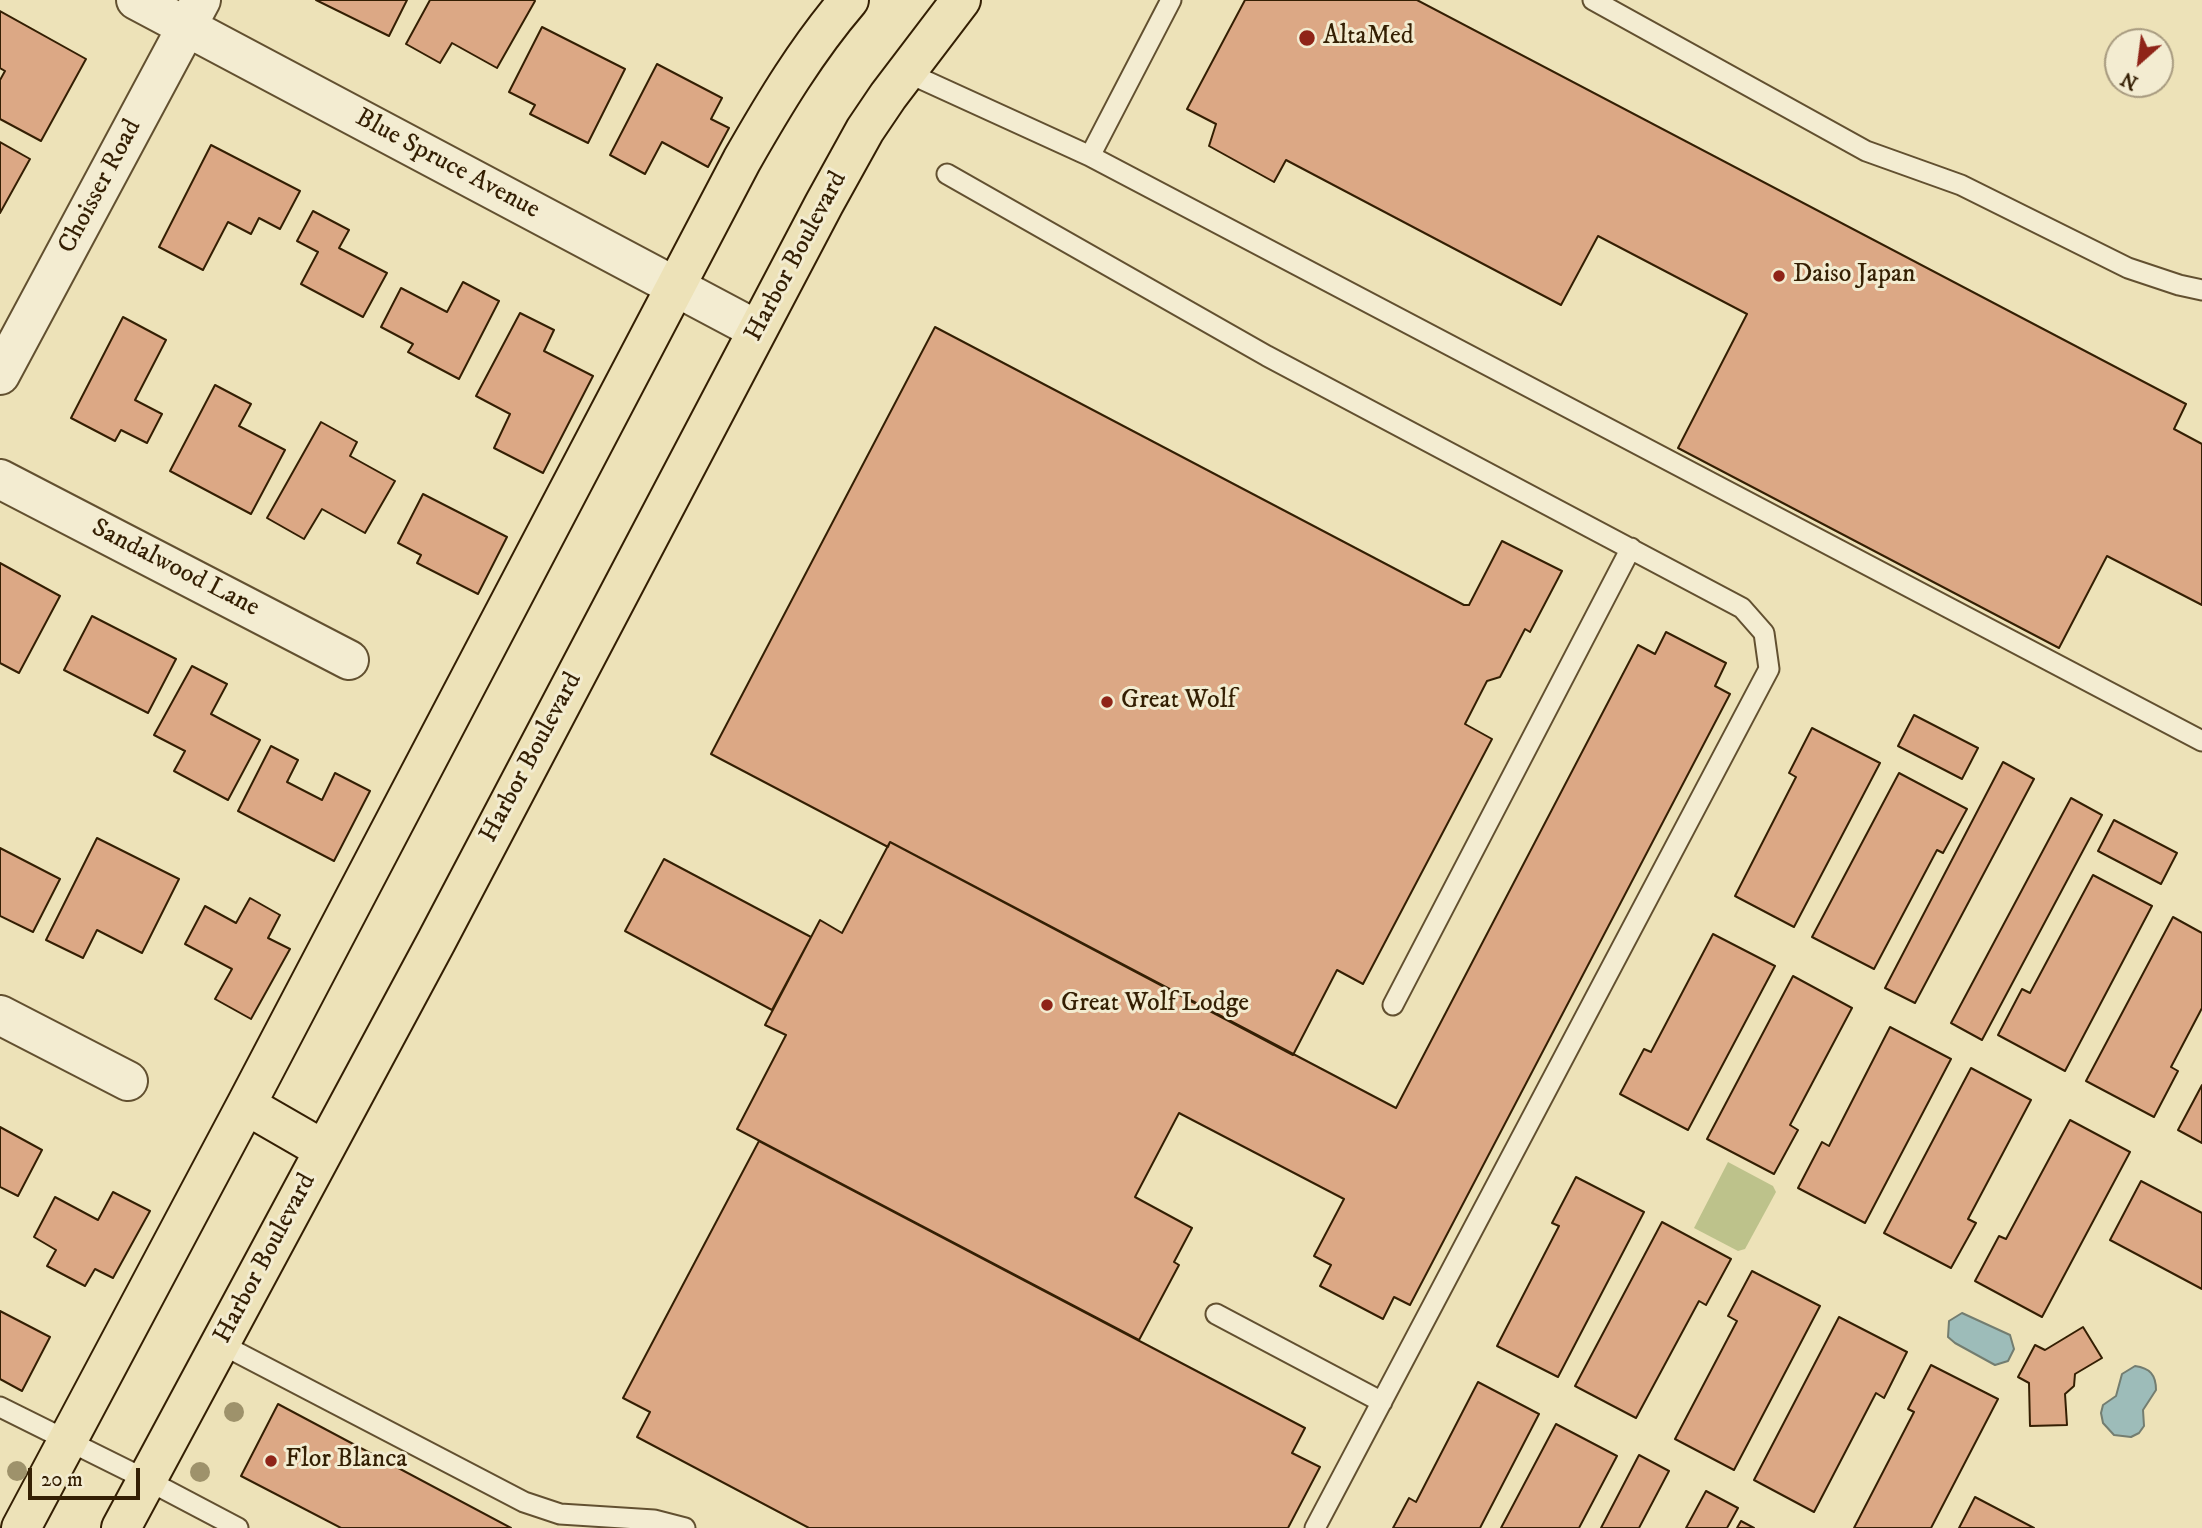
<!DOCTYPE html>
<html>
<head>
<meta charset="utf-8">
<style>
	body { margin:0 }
	#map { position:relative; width:2202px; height:1528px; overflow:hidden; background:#ede2b8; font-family:"IM FELL DW Pica",serif }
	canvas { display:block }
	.north { position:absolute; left:2104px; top:28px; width:70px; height:70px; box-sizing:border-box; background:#f3ecd1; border:2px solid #a79a7f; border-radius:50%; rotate:208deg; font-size:19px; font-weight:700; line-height:28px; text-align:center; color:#341f03 }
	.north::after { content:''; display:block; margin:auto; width:24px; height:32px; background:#8f2418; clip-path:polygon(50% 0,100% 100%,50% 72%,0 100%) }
	.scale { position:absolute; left:28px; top:1468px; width:112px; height:32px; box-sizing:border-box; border:4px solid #341f03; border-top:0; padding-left:9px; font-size:21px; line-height:24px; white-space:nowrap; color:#341f03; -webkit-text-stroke:5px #f3ecd1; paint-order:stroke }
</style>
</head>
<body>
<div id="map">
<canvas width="2202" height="1528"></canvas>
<div class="north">N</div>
<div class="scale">20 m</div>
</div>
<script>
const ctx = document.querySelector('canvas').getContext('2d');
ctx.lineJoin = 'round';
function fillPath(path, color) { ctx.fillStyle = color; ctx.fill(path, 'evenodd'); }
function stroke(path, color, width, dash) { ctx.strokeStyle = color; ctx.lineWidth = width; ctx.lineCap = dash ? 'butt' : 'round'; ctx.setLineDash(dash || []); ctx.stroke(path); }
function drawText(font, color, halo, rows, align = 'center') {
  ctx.font = font + ' "IM FELL DW Pica",serif'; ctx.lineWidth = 6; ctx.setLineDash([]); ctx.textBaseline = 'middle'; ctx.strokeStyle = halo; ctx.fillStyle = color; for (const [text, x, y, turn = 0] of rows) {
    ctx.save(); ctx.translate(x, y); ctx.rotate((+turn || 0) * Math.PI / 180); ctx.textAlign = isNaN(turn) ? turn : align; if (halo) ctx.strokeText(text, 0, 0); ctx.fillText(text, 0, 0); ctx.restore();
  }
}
fillPath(new Path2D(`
	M1728 1162 1773 1186 1776 1192 1745 1249 1738 1251 1694 1228Z`), '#bdc28b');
const water = new Path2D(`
	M1962 1313 2010 1335 2014 1349 2008 1361 1995 1365 1955 1343 1948 1337 1949 1321Z
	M2135 1366C2150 1368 2156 1375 2156 1390L2143 1410 2144 1426 2139 1433 2131 1437 2114 1435 2103 1423 2101 1413 2103 1405 2116 1396 2122 1374Z`);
fillPath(water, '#9dbcb9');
stroke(water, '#737d70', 2);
const building = new Path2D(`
	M316 0H407L389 36Z
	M430 0H534L535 1 497 68 452 43 440 63 406 44Z
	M1245 0H1417L2186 404 2174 429 2202 444V605L2107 556 2059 648 1678 448 1747 314 1598 236 1561 305 1286 160 1274 182 1209 146 1216 124 1187 109Z
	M0 11 86 59 41 141 0 119V80L5 71 0 68Z
	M542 27 625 69 588 143 530 114 535 105 509 92Z
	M657 64 722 98 711 119 729 128 708 167 662 142 645 174 610 155Z
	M0 142 30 159 0 213Z
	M211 145 300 191 280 229 259 218 251 234 228 222 203 270 159 247Z
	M313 211 349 230 339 248 387 273 363 317 301 284 318 252 297 241Z
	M463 282 499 301 459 379 408 352 413 344 381 327 401 288 447 312Z
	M520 313 554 330 544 351 593 376 543 473 494 448 510 414 476 396Z
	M123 317 166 340 135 400 162 414 147 443 121 430 115 441 71 418Z
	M935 327 1464 605H1469L1502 541 1562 571 1530 632 1525 629 1500 677 1487 681 1465 724 1492 739 1363 984 1337 970 1293 1055 890 842 888 847 711 754Z
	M215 385 251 404 239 426 285 450 251 514 170 471Z
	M321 422 357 442 350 456 395 481 365 533 322 509 304 539 267 518Z
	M423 494 507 537 478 594 417 563 421 555 398 543Z
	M0 563 60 596 19 673 0 663Z
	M92 616 176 659 148 713 64 670Z
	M1666 632 1726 663 1715 686 1730 694 1410 1305 1394 1297 1383 1319 1320 1286 1331 1265 1314 1256 1344 1199 1179 1113 1135 1197 1192 1228 1174 1262 1179 1265 1139 1340 737 1129 786 1035 765 1025 820 920 842 933 890 842 1396 1108 1638 645 1655 654Z
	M192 666 227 684 211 714 260 740 228 800 174 771 185 751 154 735Z
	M1914 715 1978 748 1962 779 1898 746Z
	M1812 728 1880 763 1794 927 1735 896 1796 777 1789 773Z
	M271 746 298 760 287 782 322 800 335 773 370 791 334 861 238 811Z
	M2003 762 2034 779 1915 1003 1885 988Z
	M1899 773 1967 809 1943 853 1937 850 1874 969 1812 937Z
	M2071 798 2102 815 1982 1040 1951 1023Z
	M2114 820 2177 853 2161 884 2098 851Z
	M97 838 179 879 142 953 97 930 83 958 46 940Z
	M0 848 60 879 33 932 0 916Z
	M664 859 811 937 772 1010 625 931Z
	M2093 875 2152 906 2065 1071 1998 1035 2022 989 2030 993Z
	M250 898 280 915 268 938 290 949 251 1019 215 999 232 969 185 944 205 906 236 923Z
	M2173 917 2202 933V1008L2171 1067 2178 1071 2154 1117 2086 1081Z
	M1713 934 1775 966 1688 1130 1620 1094 1644 1049 1651 1052Z
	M1793 976 1852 1008 1790 1125 1798 1130 1774 1174 1707 1139Z
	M1890 1027 1951 1059 1865 1223 1798 1188 1822 1142 1829 1146Z
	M1971 1068 2031 1100 1968 1219 1976 1223 1951 1268 1884 1233Z
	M2202 1085V1143L2178 1130Z
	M2070 1120 2130 1152 2042 1317 1975 1281 1999 1236 2006 1239Z
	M0 1127 42 1150 18 1196 0 1187Z
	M759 1141 1305 1428 1292 1453 1320 1467 1288 1528H809L637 1437 650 1412 623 1398Z
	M1576 1177 1644 1212 1558 1377 1497 1346 1559 1226 1552 1223Z
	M2141 1181 2202 1213V1289L2110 1240Z
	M113 1192 150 1211 113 1278 95 1269 85 1286 47 1266 56 1250 34 1237 55 1197 98 1220Z
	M1662 1222 1731 1259 1706 1305 1699 1301 1636 1418 1575 1386Z
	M1752 1271 1820 1306 1734 1470 1675 1439 1737 1321 1728 1316Z
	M0 1311 50 1337 22 1391 0 1379Z
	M1839 1317 1907 1352 1884 1398 1876 1393 1814 1512 1754 1480Z
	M2083 1327 2102 1358 2075 1374 2074 1386 2065 1394 2067 1425 2030 1426 2029 1383 2018 1377 2035 1345 2045 1350Z
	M1931 1365 1998 1399 1931 1528H1854L1914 1412 1908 1409Z
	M1478 1382 1539 1414 1480 1528H1393L1409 1498 1416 1502Z
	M278 1404 511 1528H341L241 1476Z
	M1556 1424 1617 1456 1579 1528H1501Z
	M1639 1455 1669 1471 1639 1528H1601Z
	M1706 1491 1738 1508 1727 1528H1686Z
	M1975 1497 2034 1528H1959Z
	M1741 1521 1754 1528H1737Z`);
fillPath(building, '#dca885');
stroke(building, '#341f03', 2);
const service = new Path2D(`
	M1593 0 1866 151 1961 185 2128 268 2179 285 2202 290
	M906 72 1090 156 2202 741
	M1090 156 1171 0
	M947 174 1267 356 1742 608 1764 633 1769 669 1315 1528
	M1393 1005 1631 548
	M1216 1314 1382 1402
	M221 1344 524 1502 560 1514 654 1520 685 1528
	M0 1407 147 1480 238 1528`);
const minor = new Path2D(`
	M136 0 757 330
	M0 375 201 0
	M0 479 349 660
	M0 1015 128 1081`);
const primary = new Path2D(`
	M246 1105 324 1150
	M21 1528 246 1105 742 160C774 104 807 49 849 0
	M121 1528 436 942 824 204 865 130 888 96 961 0`);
stroke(service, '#625030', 23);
stroke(minor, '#625030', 42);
stroke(primary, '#341f03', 42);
stroke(service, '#f3ecd1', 19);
stroke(minor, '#f3ecd1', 38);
stroke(primary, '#ede2b8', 38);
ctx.fillStyle = '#9e926b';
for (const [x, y] of [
	[234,1412],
	[17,1471],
	[200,1472]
]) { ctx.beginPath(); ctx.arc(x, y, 10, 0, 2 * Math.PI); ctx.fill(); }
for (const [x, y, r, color] of [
	[1307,38,9,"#8f2418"],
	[1779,276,7,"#8f2418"],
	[1107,702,7,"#8f2418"],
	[1047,1005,7,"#8f2418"],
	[271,1461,7,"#8f2418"]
]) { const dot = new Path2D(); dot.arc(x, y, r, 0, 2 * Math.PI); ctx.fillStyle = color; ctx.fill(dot); stroke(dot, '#f3ecd1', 2.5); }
drawText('26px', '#341f03', '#f3ecd1', [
	["AltaMed",1323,38],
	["Daiso Japan",1793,276],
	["Great Wolf",1121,702],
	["Great Wolf Lodge",1061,1005],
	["Flor Blanca",285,1461]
], 'left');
drawText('26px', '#341f03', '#f3ecd1', [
	["Blue Spruce Avenue",447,165,28],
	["Choisser Road",101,187,-62],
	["Harbor Boulevard",797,257,-62],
	["Sandalwood Lane",175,569,27],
	["Harbor Boulevard",532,758,-62],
	["Harbor Boulevard",266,1259,-62]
]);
</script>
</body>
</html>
